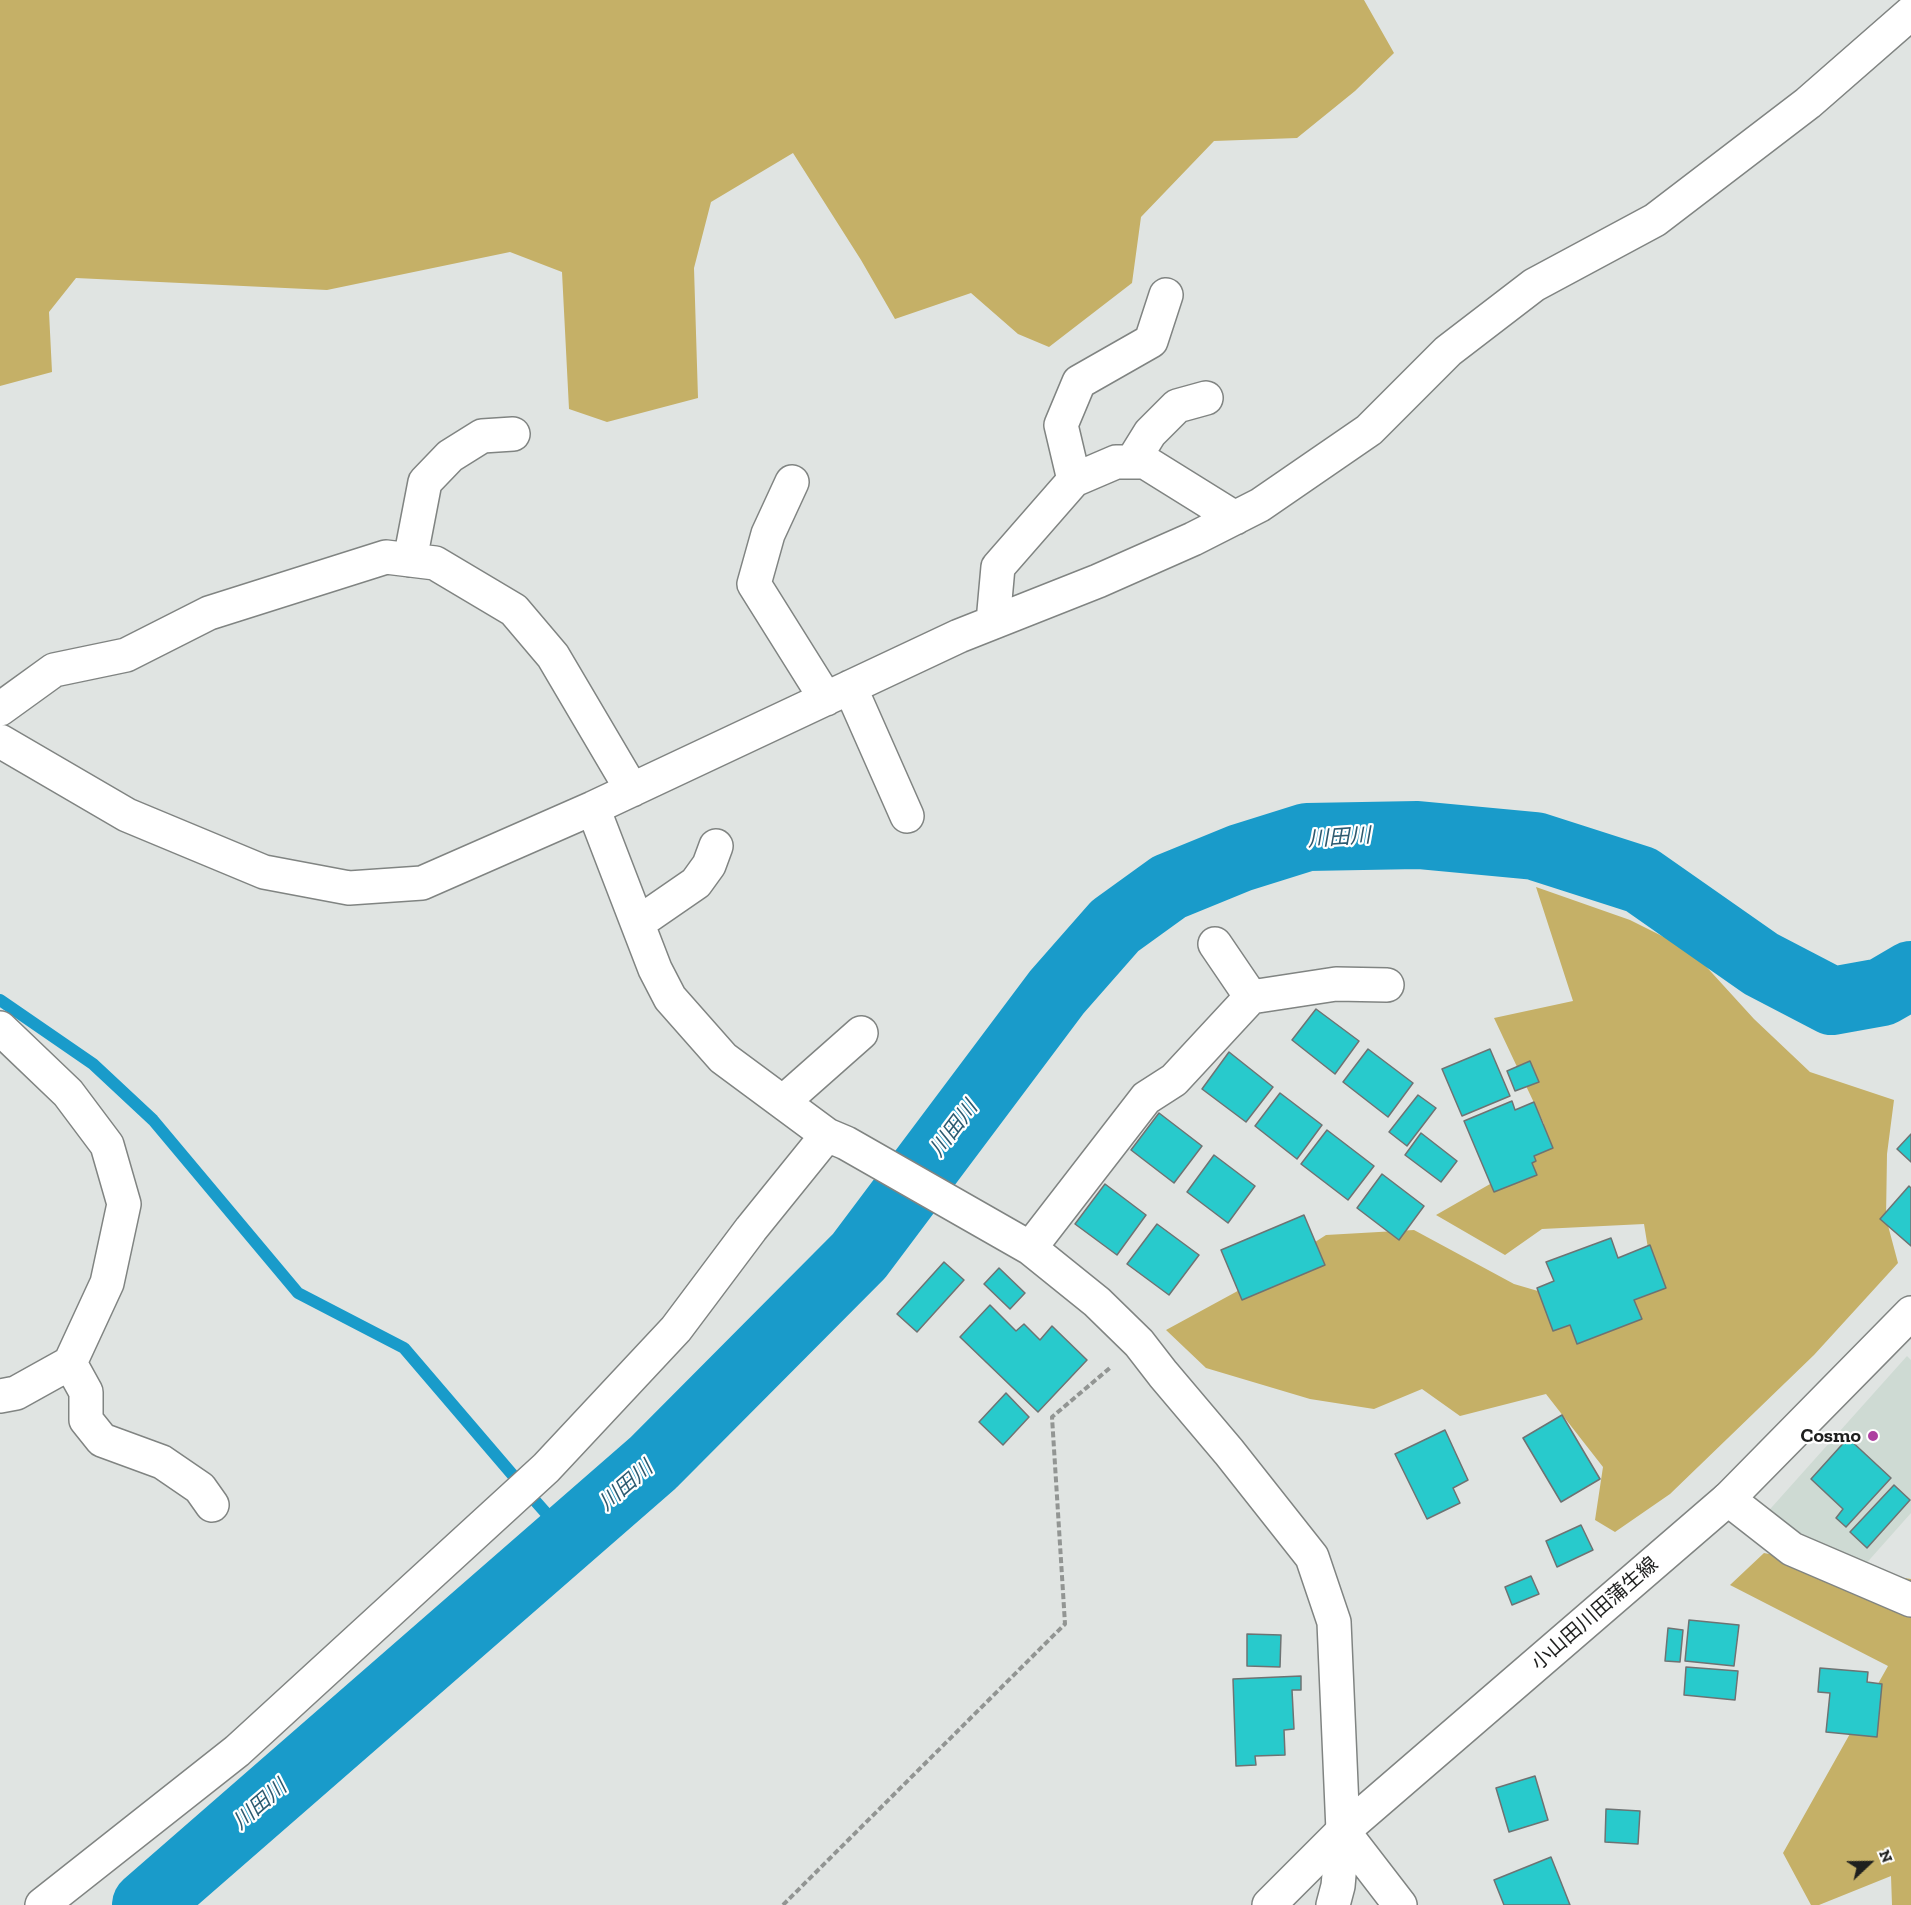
<!DOCTYPE html>
<html>
<head>
<meta charset="utf-8">
<style>
	body { margin:0 }
	#map { position:relative; width:1911px; height:1905px; overflow:hidden; background:#e0e4e2; font-family:"Zilla Slab",serif }
	canvas { display:block }
	.north { position:absolute; left:1839px; top:1833px; width:60px; height:60px; -webkit-text-stroke:4px #fff; paint-order:stroke; rotate:68deg; font-size:16px; font-weight:700; line-height:24px; text-align:center; color:#1e1f1e }
	.north::after { content:''; display:block; margin:auto; width:21px; height:27px; background:#1e1f1e; clip-path:polygon(50% 0,100% 100%,50% 72%,0 100%) }
</style>
</head>
<body>
<div id="map">
<canvas width="1911" height="1905"></canvas>
<div class="north">N</div>
</div>
<script>
const ctx = document.querySelector('canvas').getContext('2d');
ctx.lineJoin = 'round';
function fillPath(path, color) { ctx.fillStyle = color; ctx.fill(path, 'evenodd'); }
function stroke(path, color, width, dash) { ctx.strokeStyle = color; ctx.lineWidth = width; ctx.lineCap = dash ? 'butt' : 'round'; ctx.setLineDash(dash || []); ctx.stroke(path); }
function drawText(font, color, halo, rows, align = 'center') {
  ctx.font = font + ' "Zilla Slab","Noto Sans JP",serif'; ctx.lineWidth = 4.5; ctx.setLineDash([]); ctx.textBaseline = 'middle'; ctx.strokeStyle = halo; ctx.fillStyle = color; for (const [text, x, y, turn = 0] of rows) {
    ctx.save(); ctx.translate(x, y); ctx.rotate((+turn || 0) * Math.PI / 180); ctx.textAlign = isNaN(turn) ? turn : align; if (halo) ctx.strokeText(text, 0, 0); ctx.fillText(text, 0, 0); ctx.restore();
  }
}
fillPath(new Path2D(`
	M1907 1356 1911 1360V1513L1863 1567 1763 1517Z`), '#cedad3');
fillPath(new Path2D(`
	M0 0H1364L1394 53 1355 91 1297 138 1214 141 1141 217 1132 283 1049 347 1018 334 971 293 895 319 861 260 793 153 711 202 694 268 698 398 607 422 569 409 562 272 510 252 327 290 76 278 49 312 52 372 0 386Z
	M1536 887 1630 920 1692 951 1754 1019 1810 1072 1894 1100 1887 1154 1886 1218 1898 1263 1814 1355 1670 1494 1615 1532 1595 1520 1603 1467 1546 1394 1460 1416 1422 1389 1374 1409 1310 1399 1206 1368 1166 1330 1245 1287 1326 1235 1414 1230 1514 1284 1603 1310 1655 1291 1644 1224 1542 1229 1505 1255 1436 1215 1518 1168 1544 1124 1494 1018 1573 1001Z
	M1764 1553 1857 1571 1911 1579V1905H1892L1891 1876 1819 1905H1811L1783 1853 1888 1666 1730 1585Z`), '#c5b067');
stroke(new Path2D(`
	M0 1000 93 1064 153 1120 298 1293 404 1348 517 1480
	M530 1495 568 1538`), '#199bca', 12);
stroke(new Path2D(`
	M146 1905 653 1463 859 1256 1057 992 1115 926 1169 887 1240 858 1307 837 1418 835 1535 846 1641 880 1761 964 1832 1001 1882 992 1911 975`), '#199bca', 68);
const building = new Path2D(`
	M1316 1009 1359 1041 1335 1074 1292 1040Z
	M1368 1049 1413 1083 1388 1117 1343 1082Z
	M1490 1049 1510 1096 1462 1116 1442 1069Z
	M1229 1052 1273 1087 1246 1122 1202 1089Z
	M1530 1061 1539 1082 1515 1091 1507 1071Z
	M1280 1093 1322 1125 1297 1159 1255 1126Z
	M1418 1095 1436 1108 1407 1146 1389 1132Z
	M1512 1101 1515 1110 1534 1102 1553 1148 1534 1156 1536 1161 1532 1163 1537 1175 1494 1192 1464 1121Z
	M1159 1113 1202 1146 1174 1183 1131 1150Z
	M1327 1130 1374 1166 1348 1200 1301 1164Z
	M1421 1133 1457 1161 1441 1182 1405 1155Z
	M1911 1134V1162L1897 1149Z
	M1214 1155 1255 1186 1228 1223 1187 1192Z
	M1382 1174 1424 1206 1399 1240 1357 1208Z
	M1105 1184 1146 1215 1117 1255 1075 1224Z
	M1909 1186 1911 1188V1246L1880 1219Z
	M1304 1215 1325 1265 1242 1300 1221 1250Z
	M1157 1224 1199 1255 1169 1295 1127 1264Z
	M1611 1238 1618 1258 1650 1245 1666 1288 1634 1300 1642 1319 1577 1344 1570 1325 1553 1331 1537 1288 1554 1281 1546 1262Z
	M944 1262 964 1280 917 1332 897 1314Z
	M999 1268 1025 1293 1010 1309 984 1284Z
	M990 1305 1016 1331 1024 1324 1040 1340 1052 1326 1087 1360 1038 1412 960 1337Z
	M1006 1393 1029 1417 1003 1445 979 1422Z
	M1562 1415 1600 1479 1561 1502 1523 1438Z
	M1445 1430 1468 1480 1453 1488 1460 1503 1427 1519 1395 1454Z
	M1848 1438 1891 1478 1846 1527 1836 1518 1843 1509 1811 1479Z
	M1894 1485 1910 1500 1867 1548 1850 1532Z
	M1581 1525 1593 1550 1557 1567 1546 1541Z
	M1531 1576 1539 1594 1512 1605 1505 1587Z
	M1689 1620 1739 1625 1734 1666 1685 1661Z
	M1668 1628 1683 1630 1680 1662 1665 1661Z
	M1247 1634 1281 1635 1280 1667 1247 1666Z
	M1686 1667 1738 1671 1735 1700 1684 1695Z
	M1820 1668 1868 1672 1867 1682 1882 1684 1877 1737 1826 1732 1830 1693 1818 1692Z
	M1301 1676V1690H1292L1294 1729 1284 1730 1285 1755 1255 1756 1256 1765 1236 1766 1233 1679Z
	M1535 1776 1548 1820 1509 1832 1496 1788Z
	M1606 1809 1640 1811 1638 1844 1605 1842Z
	M1551 1857 1570 1905H1504L1494 1880Z`);
fillPath(building, '#28cacc');
stroke(building, '#6e7373', 1.5);
const minor = new Path2D(`
	M1132 462 1150 433 1177 406 1206 398
	M1074 480 1061 425 1079 382 1151 341 1166 295
	M792 482 768 534 754 584 826 699
	M410 560 425 482 450 456 482 436 513 434
	M993 622 998 567 1074 480 1116 462H1145L1235 518
	M850 687 907 816
	M0 709 54 670 126 655 209 613 386 557 435 563 514 610 553 656 632 790
	M0 741 127 815 264 872 349 888 422 883 593 808 959 636 1098 581 1193 539 1260 505 1369 430 1448 351 1534 285 1655 220 1808 103 1911 13
	M593 808 655 969 670 998 723 1058 827 1135 846 1143 1030 1248 1097 1302 1139 1343 1163 1374 1229 1452 1312 1557 1334 1622 1343 1831 1338 1886 1333 1905
	M638 923 696 883 709 865 716 846
	M1215 944 1251 997
	M0 1028 68 1093 107 1145 124 1204 107 1283 70 1363 16 1393 0 1396
	M783 1102 861 1033
	M1030 1248 1146 1098 1174 1080 1251 997 1336 984 1387 985
	M70 1363 86 1392V1420L102 1440 162 1462 200 1488 212 1505
	M1728 1499 1792 1549 1911 1600
	M1343 1831 1400 1905
	M42 1905 237 1751 546 1468 676 1329 751 1229 827 1135`);
const secondary = new Path2D(`
	M1269 1905 1343 1831 1728 1499 1911 1313`);
stroke(minor, '#808482', 36);
stroke(secondary, '#808482', 36);
stroke(new Path2D(`
	M783 1905 1065 1624 1052 1417 1111 1367`), '#929593', 4, [6, 3]);
stroke(minor, '#fff', 33);
stroke(secondary, '#fff', 33);
for (const [x, y, r, color] of [
	[1873,1436,6,"#ad40a0"]
]) { const dot = new Path2D(); dot.arc(x, y, r, 0, 2 * Math.PI); ctx.fillStyle = color; ctx.fill(dot); stroke(dot, '#fff', 2); }
drawText('bold 20px', '#1e1f1e', '#fff', [
	["Cosmo",1861,1436]
], 'right');
drawText('20px', '#1e1f1e', '#fff', [
	["小山田川田蒲生線",1595,1614,-41]
]);
drawText('italic 21px', '#2c5a70', '#fff', [
	["川田川",1339,838,-4],
	["川田川",954,1129,-53],
	["川田川",626,1486,-41],
	["川田川",260,1805,-41]
]);
</script>
</body>
</html>
